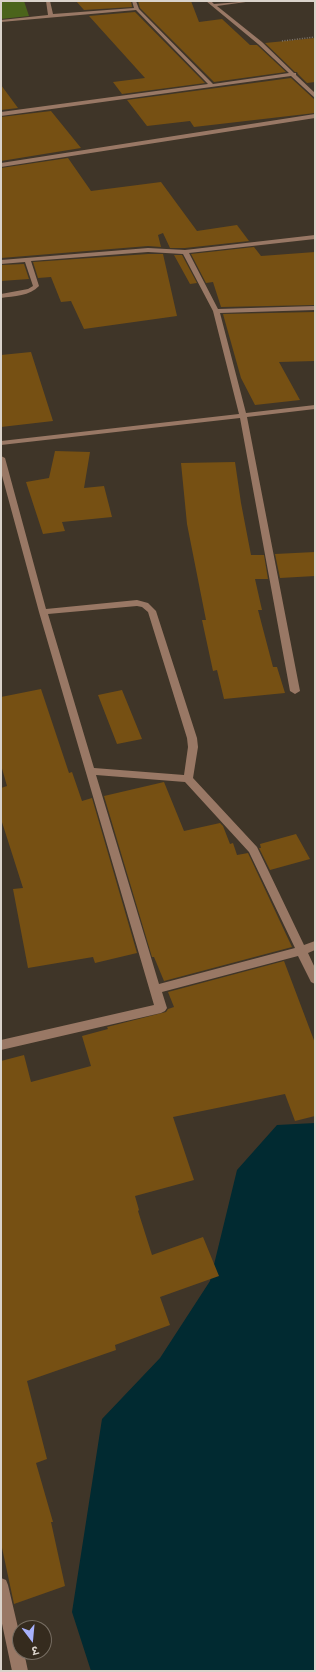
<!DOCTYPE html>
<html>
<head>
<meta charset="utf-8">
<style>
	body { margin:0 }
	#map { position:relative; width:316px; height:1672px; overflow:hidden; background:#3f3528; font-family:Poppins,"Noto Sans Devanagari",sans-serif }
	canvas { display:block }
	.frame { position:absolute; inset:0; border:2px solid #dad3cb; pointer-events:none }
	.north { position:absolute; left:12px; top:1620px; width:40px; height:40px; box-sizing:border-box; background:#352b1e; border:1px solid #776e63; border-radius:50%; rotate:164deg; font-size:11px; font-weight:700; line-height:16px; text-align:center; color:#dad3cb }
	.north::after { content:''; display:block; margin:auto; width:14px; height:18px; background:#a7b1fc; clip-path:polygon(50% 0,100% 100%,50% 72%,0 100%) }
</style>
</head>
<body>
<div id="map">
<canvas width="316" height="1672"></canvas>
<div class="frame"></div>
<div class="north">उ</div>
</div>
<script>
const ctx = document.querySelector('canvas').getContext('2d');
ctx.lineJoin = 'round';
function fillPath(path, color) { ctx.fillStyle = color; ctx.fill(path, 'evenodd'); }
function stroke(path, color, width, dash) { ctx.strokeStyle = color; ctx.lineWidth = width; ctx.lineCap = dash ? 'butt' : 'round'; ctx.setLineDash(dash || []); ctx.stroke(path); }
fillPath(new Path2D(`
	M1 1H24L29 16 1 19Z`), '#4b641b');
fillPath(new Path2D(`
	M315 1123V1671H91L72 1612 102 1419 160 1358 210 1281 237 1170 277 1125Z`), '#012a31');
fillPath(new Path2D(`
	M76 1H131L132 7 84 10Z
	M138 1H191L199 22 222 19 250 45H257L286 72 214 82 140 8Z
	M135 12 205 83 122 94 113 82 145 78 89 16Z
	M315 38V82L307 83 298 74 297 72H295L265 43Z
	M291 78 315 100V113L194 127 190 121 147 126 127 100Z
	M1 85 18 108 1 110Z
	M51 111 81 148 1 161V117Z
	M68 158 91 191 161 182 197 231 237 225 249 241 185 248H170L163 233 158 235 161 247 148 246 1 258V168Z
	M254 247 261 256 315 252V305L221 307 213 282 206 283 191 254Z
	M148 254H163L177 316 84 329 71 301 61 302 51 277 38 278 33 262Z
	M174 255H182L197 283 190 284Z
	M24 264 29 279 1 281V265Z
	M315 312V361L279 362 300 400 255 405 241 378 223 314Z
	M31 352 53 421 1 427V355Z
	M55 451 90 452 84 488 104 486 112 517 62 522 65 531 43 534 26 482 49 478Z
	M235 462 241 503 251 555H264L268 579H255L262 610H258L273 667H277L285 693 224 699 217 670 213 671 202 620H206L187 524 181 463Z
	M315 552V576L280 578 275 554Z
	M41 689 69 773 72 772 82 801 92 798 137 953 95 963 93 957 28 968 13 889 23 888 1 819V788L7 786 1 765V697Z
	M122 690 142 739 117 744 98 695Z
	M164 782 184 831 220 823 223 826 230 844 233 843 237 855 248 853 292 947 164 981 154 957H152L104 796Z
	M296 834 310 859 270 870 259 848H261L260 844Z
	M284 961 315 1043V1116L295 1121 285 1094 173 1117 194 1180 135 1196 139 1210 138 1211 152 1255 203 1237 219 1276 160 1297 170 1325 115 1345 116 1350 27 1381 47 1459 36 1463 53 1522H51L65 1586 14 1604 1 1543V1061L24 1055 31 1082 91 1066 82 1036 108 1029 107 1027 166 1012 168 1009 174 1007 168 992Z`), '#765013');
stroke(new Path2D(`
	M282 41 315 37`), '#81786e', 1.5, [1, 1.5]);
fillPath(new Path2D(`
	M46 1H50L53 14 134 8 132 1H136L139 9 213 84 289 73 258 44 206 1H211L214 4 253 1 217 6 262 42 294 73H296V75L315 93V98L291 76 1 116V112L208 84 136 10 1 22V20L48 15Z
	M315 114V118L1 167V163Z
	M315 235V239L189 253 218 309 315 306V310L220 313 246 413 315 405V409L247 417 300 691 295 694 290 691 240 418 1 445V441L239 414 213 311 183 254 148 252 31 261 39 286C30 296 14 296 1 298V294L28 289 33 286 25 262 1 264V260L148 248 185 250Z
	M1 456 5 458 46 609 137 600 148 603 156 611 197 738 198 747 193 778 257 847 304 945 315 941V950L308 953 315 968V984L311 982 298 956 162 992 167 1008 165 1011 161 1013 1 1050V1040L154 1005 39 612 1 472ZM137 606 142 607 148 612 187 738 188 747 184 775 94 768 48 614ZM96 775 185 782 249 852 295 948 159 984Z
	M1 1578 6 1580 8 1585 20 1636V1652H24L28 1671H12L1 1619Z`), '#997865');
</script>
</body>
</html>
